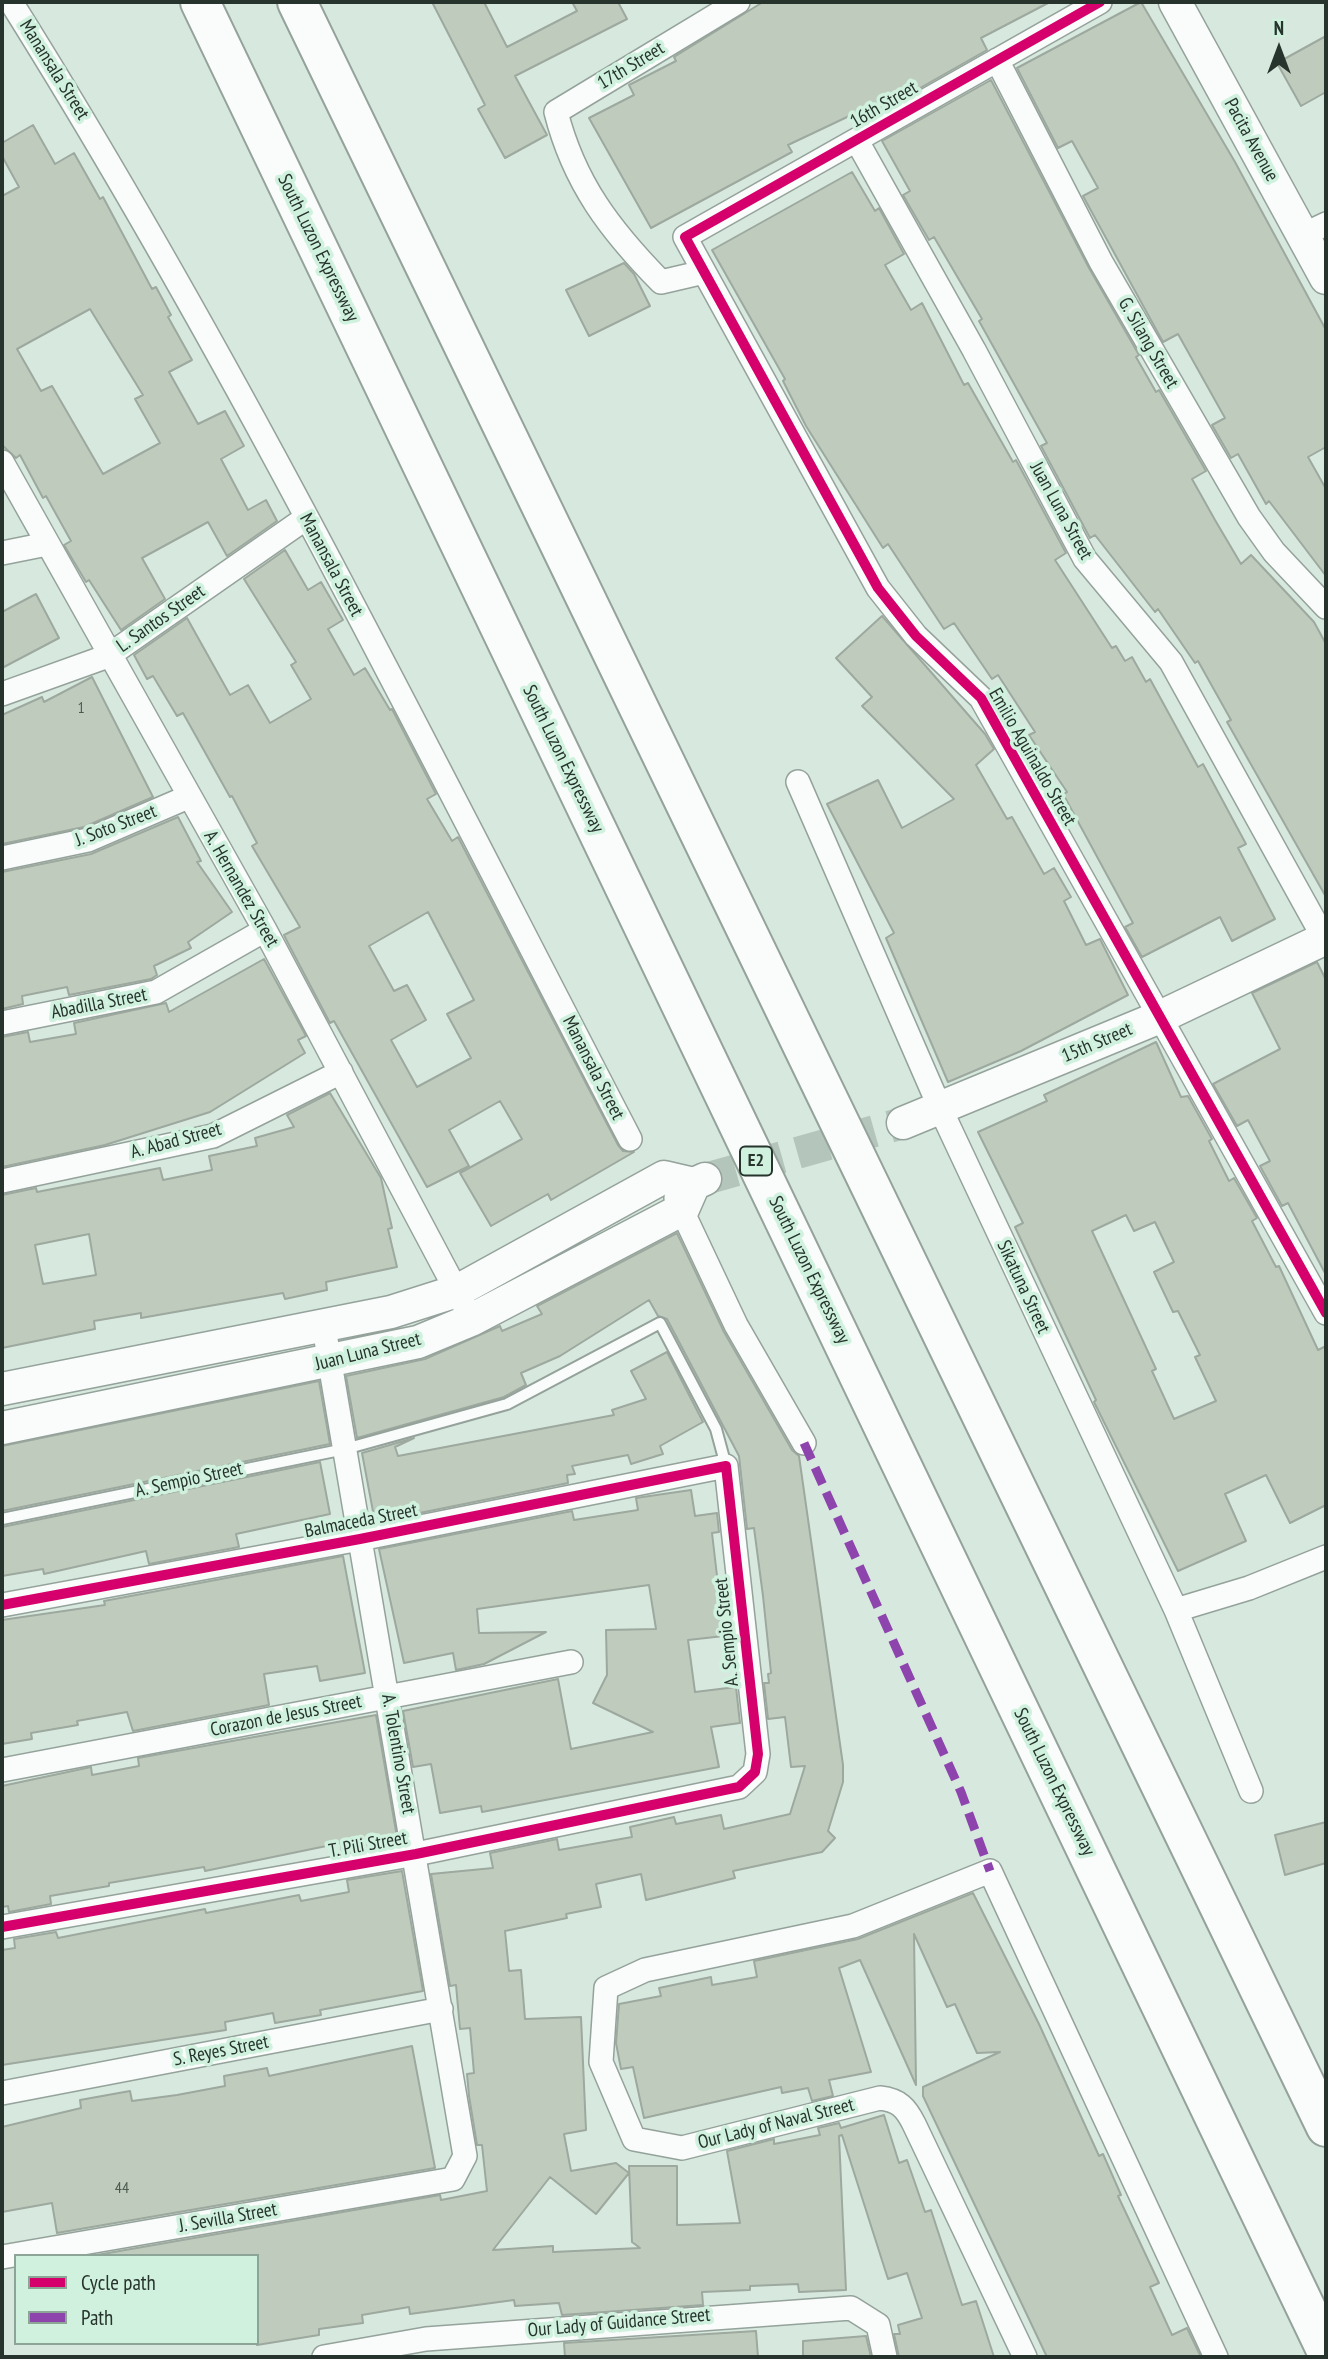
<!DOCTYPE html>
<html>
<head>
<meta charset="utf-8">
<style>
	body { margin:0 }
	#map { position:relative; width:1328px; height:2359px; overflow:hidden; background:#d7e9df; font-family:"PT Sans Narrow",sans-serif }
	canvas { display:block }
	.frame { position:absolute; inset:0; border:4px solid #27342d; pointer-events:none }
	.legend { position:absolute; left:14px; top:2254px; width:245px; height:91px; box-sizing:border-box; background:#cff1de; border:2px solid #8ca597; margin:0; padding:9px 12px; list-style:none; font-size:21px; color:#27342d }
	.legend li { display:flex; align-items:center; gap:14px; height:35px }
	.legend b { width:35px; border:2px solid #8ca597 }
	.north { position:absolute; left:1244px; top:14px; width:70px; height:70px; -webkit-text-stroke:5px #cff1de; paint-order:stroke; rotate:0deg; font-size:19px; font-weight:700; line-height:28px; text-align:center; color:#27342d }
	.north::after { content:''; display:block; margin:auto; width:24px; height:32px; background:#27342d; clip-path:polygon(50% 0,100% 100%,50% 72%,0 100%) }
</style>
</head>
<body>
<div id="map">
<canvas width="1328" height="2359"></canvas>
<div class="frame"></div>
<ul class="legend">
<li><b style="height:9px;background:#d6006c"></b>Cycle path</li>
<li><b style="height:9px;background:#8e44ad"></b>Path</li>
</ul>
<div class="north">N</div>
</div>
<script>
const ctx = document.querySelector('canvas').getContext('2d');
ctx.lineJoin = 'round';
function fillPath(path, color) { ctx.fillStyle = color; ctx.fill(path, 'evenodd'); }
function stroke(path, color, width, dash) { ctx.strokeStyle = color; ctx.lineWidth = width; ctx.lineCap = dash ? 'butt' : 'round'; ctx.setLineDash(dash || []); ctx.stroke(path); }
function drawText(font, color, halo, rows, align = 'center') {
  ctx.font = font + ' "PT Sans Narrow",sans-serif'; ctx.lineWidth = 7; ctx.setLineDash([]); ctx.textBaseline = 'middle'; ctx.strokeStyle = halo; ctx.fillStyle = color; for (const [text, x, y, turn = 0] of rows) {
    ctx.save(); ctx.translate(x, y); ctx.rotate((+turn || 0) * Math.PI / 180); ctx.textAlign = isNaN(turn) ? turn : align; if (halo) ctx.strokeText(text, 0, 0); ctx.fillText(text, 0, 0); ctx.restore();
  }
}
const building = new Path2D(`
	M432 2H484L507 47 577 11 572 2H618L627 19 515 76 547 135 505 158 478 109 485 105Z
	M763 2H1050L981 38 987 50 869 117 864 109 788 145 792 152 651 228 589 118 634 95 629 85 676 61 674 57Z
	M1141 2 1235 162 1326 330V447L1308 457 1326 489V576L1269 501 1266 504 1238 454 1231 458 1212 425 1225 418 1178 334 1163 342 1083 196 1098 188 1072 141 1058 148 1017 68Z
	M1326 36V92L1301 106 1277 63Z
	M991 80 1089 268 1139 355 1136 357 1156 392 1159 390 1206 471 1192 479 1215 520 1241 564 1251 555 1314 622 1326 644V897L1227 722 1231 720 1198 661 1195 663 1158 609 1155 612 1095 535 1090 538 1041 446 1047 443 979 321 982 319 934 237 929 240 903 195 910 191 882 141Z
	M33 125 55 164 74 153 100 199 103 197 152 289 156 287 171 315 168 317 192 360 169 372 198 424 225 411 244 446 221 459 248 510 266 500 277 521 227 556 208 522 142 558 165 599 121 630 89 580 86 582 64 545 71 541 46 496 43 498 20 455 16 458 2 445V196L19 187 2 156V143ZM90 309 143 395 135 399 160 443 103 474 52 386 41 391 17 349Z
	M852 172 875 211 879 208 904 254 885 265 911 310 922 303 964 385 968 383 1013 462 1016 460 1066 553 1055 560 1112 648 1116 646 1125 661 1132 657 1146 682 1150 679 1198 767 1203 764 1246 844 1238 848 1275 919 1232 941 1220 917 1142 957 1125 927 1133 923 1063 794 1067 792 1029 735 1035 732 998 675 992 679 954 623 944 629 888 544 883 548 806 426 783 381 785 379 712 250Z
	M624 263 634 274 650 306 589 336 566 290Z
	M285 550 308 590 321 582 343 620 328 629 354 675 365 668 390 710 392 709 436 794 427 799 452 841 458 837 618 1145 623 1151 634 1152 551 1200 548 1194 491 1226 460 1173 522 1139 500 1101 449 1130 469 1166 427 1187 334 1021 330 1023 289 945 284 935 300 927 252 846 257 843 232 796 230 797 183 713 177 716 153 676 147 679 134 655 187 618 230 695 248 685 270 723 311 699 291 665 296 662 244 579ZM428 912 474 1000 447 1014 471 1058 417 1087 391 1040 426 1020 407 985 394 991 369 946Z
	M36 594 59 638 2 668V612Z
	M882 616 985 734 994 749 976 765 1007 819 1012 817 1044 874 1054 868 1071 897 1064 901 1086 945 1100 939 1128 995 1021 1051 948 1082 886 938 894 933 827 804 878 780 902 828 954 799 862 706 872 697 836 658Z
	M92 677 153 797 84 827 2 844V715L42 697 44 702Z
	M178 817 201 861 197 862 232 912 188 942 191 948 154 966 157 975 151 979 69 995 67 987 22 996 23 1004 2 1009V872L91 854Z
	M264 959 306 1036 298 1040 305 1053 210 1112 105 1145 2 1167V1037L28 1032 30 1042 76 1034 74 1023 166 1003 169 1012Z
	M1317 962 1326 980V1275L1288 1203 1282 1206 1260 1166 1270 1161 1248 1120 1237 1126 1213 1084 1280 1049 1252 993Z
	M1156 1042 1181 1097 1188 1096 1212 1139 1209 1141 1229 1181 1234 1178 1257 1218 1252 1221 1276 1267 1279 1266 1318 1350 1326 1346V1505L1290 1523 1266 1475 1225 1494 1246 1541 1178 1571 1094 1402 1096 1400 1015 1227 1023 1223 978 1132 1047 1101 1044 1095ZM1126 1215 1134 1231 1155 1222 1174 1262 1154 1272 1173 1312 1178 1311 1200 1355 1195 1357 1216 1401 1174 1419 1152 1371 1156 1369 1092 1231Z
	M330 1093 381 1178 392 1228 388 1229 397 1267 326 1282 327 1290 285 1299 283 1293 141 1318V1313L94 1321 95 1329 2 1348V1195L36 1188 37 1192 160 1168 163 1180 212 1170 209 1156 257 1146 255 1138 294 1127 287 1115ZM89 1234 96 1275 43 1284 35 1245Z
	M677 1233 724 1332 792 1450 799 1456 843 1765V1782L828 1831 835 1838 822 1852 733 1871 735 1878 646 1900 641 1874 596 1884 601 1907 566 1914 567 1918 505 1931 509 1971 521 1970 525 2019 581 2017 586 2130 564 2134 571 2171 616 2163 629 2173 596 2214 550 2177 493 2250 553 2246V2252L640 2248 632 2242 629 2166H677V2225L740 2223 727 2151 774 2139V2144L820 2135 818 2128 839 2123 841 2128 884 2115 899 2163 907 2160 925 2212 931 2210 962 2305 976 2301 994 2357H899L894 2334H900L898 2325 922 2318 907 2273 888 2279 842 2135 839 2136 846 2290 799 2292 798 2284 750 2286V2290L702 2292 703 2305 562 2315 559 2303 515 2306 514 2300 410 2314 409 2307 362 2315 363 2323 319 2329V2335L257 2345V2256H91L440 2195 441 2200 487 2191 482 2145H477L469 2096 467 2074 474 2073 470 2028 460 2029 456 1985 450 1986 431 1874 493 1868 490 1853 557 1839 559 1850 632 1837 630 1827 674 1817 676 1824 721 1815 724 1829 790 1814 805 1766 791 1767 785 1717 768 1719 764 1683H769L768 1674 771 1673 763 1596 754 1528 747 1529 739 1456 667 1319 658 1316 649 1300 560 1356 521 1373 526 1385 504 1397 357 1438 346 1376 425 1359 500 1326 502 1331 542 1314 537 1306Z
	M667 1352 703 1422 660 1446 663 1454 631 1464 628 1455 572 1466 575 1474 567 1475 568 1483 375 1522 362 1453 414 1438 395 1447 398 1456 614 1415 612 1410 646 1399 631 1371Z
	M319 1381 330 1444 2 1511V1446Z
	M320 1462 330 1514 236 1534 239 1547 149 1564 146 1551 44 1574 43 1569 2 1576V1527Z
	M691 1490 695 1516 717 1513 719 1532 712 1533 724 1636 688 1640 695 1692 736 1687 740 1723 711 1727 719 1767 482 1812 481 1806 440 1813 431 1764 413 1767 403 1711 558 1679 571 1749 653 1732 593 1703 607 1675 606 1630 656 1629 649 1585 477 1609 479 1633 546 1632 484 1664 456 1670 453 1653 404 1663 379 1549 572 1511 574 1520 638 1510 636 1498Z
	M343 1556 365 1673 320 1681 317 1666 264 1674 269 1705 133 1731 127 1712 77 1721 78 1725 31 1733 32 1739 2 1744V1620L105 1605 104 1601Z
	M376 1715 398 1843 342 1853 341 1843 205 1871 204 1867 109 1883V1886L50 1896 51 1904 9 1912 8 1906 2 1907V1786L91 1767 92 1775 139 1766 138 1758Z
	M1326 1822V1863L1285 1875 1275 1835Z
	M402 1871 423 1991 320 2010 321 2015 275 2023 273 2013 225 2022 226 2030 2 2065V1950L15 1948 14 1939 56 1932 58 1938 205 1909 206 1913 299 1895 301 1901 349 1892 347 1880Z
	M973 1893 1039 2024 1099 2156 1103 2154 1121 2195 1118 2196 1159 2283 1150 2287 1172 2335 1187 2328 1201 2357H1047L923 2096V2087L1000 2052 977 2053 955 2004 947 2007 914 1934 916 2085 860 1960 839 1968 871 2072 829 2080 833 2096 812 2101 808 2088 782 2093 781 2087 644 2118 633 2067 621 2069 616 2043 619 2004 661 1996 659 1988 711 1977 712 1985 757 1977 754 1961 858 1939Z
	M412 2046 435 2168 57 2233 52 2203 2 2212V2127L81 2108 80 2100 130 2091 132 2101 177 2095 225 2086 224 2076 267 2068 269 2076Z
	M756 2331 758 2357H565L564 2343Z
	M866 2336 871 2357H803V2341Z`);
fillPath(building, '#bfccbd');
stroke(building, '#9da89e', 2);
stroke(new Path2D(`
	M705 1179 903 1123`), '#b4c5bb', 32, [32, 16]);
const lane = new Path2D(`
	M2 1519 345 1449 507 1404 660 1323 716 1429 726 1466`);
const street = new Path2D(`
	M11 2C240 367 431 757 630 1139
	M1100 2 685 237 878 588 916 636 981 698 1326 1313
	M997 60 1101 262 1249 517 1274 552 1326 607
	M857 141 974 350 1085 559 1171 662 1326 942
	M1303 235 1326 224
	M704 272 661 282C610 230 574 183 556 112L738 2
	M2 462 265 930 463 1303
	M2 553 47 544
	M2 694 108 656 306 518
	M798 782 940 1108 1176 1610 1251 1791
	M2 858 88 840 188 797
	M2 1023 156 992 265 930
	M2 1181 213 1136 341 1072
	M676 1198 736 1325 804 1443
	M2 1605 360 1539 726 1466 758 1754 755 1772 739 1787 416 1854 2 1927
	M1176 1610 1249 1588 1326 1557
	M2 1770 571 1662
	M2 2093 441 2009
	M2 2257 453 2179 465 2156 324 1328
	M324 2357 426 2339 851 2308 878 2325 885 2357
	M1025 2357 914 2124C906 2108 899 2100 880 2098L682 2148 634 2139 601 2062 606 1988 645 1970 853 1926 990 1871 1216 2357`);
const secondary = new Path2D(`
	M1175 2 1326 278
	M903 1123 1160 1017 1326 938
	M2 1389 391 1312 457 1291 664 1177 694 1184 705 1179
	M2 1428 418 1342 471 1320 683 1209 694 1184`);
const highway = new Path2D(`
	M200 2 1326 2350
	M297 2 1326 2127`);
stroke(lane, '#94a29b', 14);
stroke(street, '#94a29b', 26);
stroke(secondary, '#94a29b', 35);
stroke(highway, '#94a29b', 42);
stroke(lane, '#f9fcfa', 10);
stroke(street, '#f9fcfa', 23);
stroke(secondary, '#f9fcfa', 32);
stroke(highway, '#f9fcfa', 38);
stroke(new Path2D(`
	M804 1443 961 1792 990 1871`), '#8e44ad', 9, [18, 9]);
stroke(new Path2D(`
	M1100 2 685 237 878 588 916 636 981 698 1326 1313
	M2 1605 360 1539 726 1466 758 1754 755 1772 739 1787 416 1854 2 1927`), '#d6006c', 10);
drawText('16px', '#4d5a51', null, [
	["1",81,708],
	["44",122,2188]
]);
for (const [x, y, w] of [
	[756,1161,32]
]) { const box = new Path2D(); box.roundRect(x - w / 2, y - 14.5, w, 29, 5); ctx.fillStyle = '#cff1de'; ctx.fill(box); stroke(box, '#27342d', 2); }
drawText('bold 18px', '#27342d', null, [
	["E2",756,1161]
]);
drawText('19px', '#27342d', '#cff1de', [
	["17th Street",631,66,-31],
	["Manansala Street",54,70,58],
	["16th Street",884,105,-30],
	["Pacita Avenue",1251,140,61],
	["South Luzon Expressway",318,248,64],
	["G. Silang Street",1148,343,60],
	["Juan Luna Street",1061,511,61],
	["Manansala Street",331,565,62],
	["L. Santos Street",161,619,-35],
	["Emilio Aguinaldo Street",1032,757,60],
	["South Luzon Expressway",563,759,64],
	["J. Soto Street",116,826,-21],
	["A. Hernandez Street",241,889,60],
	["Abadilla Street",99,1004,-11],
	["15th Street",1097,1043,-23],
	["Manansala Street",593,1068,63],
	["A. Abad Street",176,1141,-15],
	["South Luzon Expressway",809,1270,64],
	["Sikatuna Street",1023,1287,65],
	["Juan Luna Street",368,1352,-14],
	["A. Sempio Street",189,1480,-12],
	["Balmaceda Street",361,1521,-11],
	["A. Sempio Street",727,1632,-96],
	["Corazon de Jesus Street",286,1716,-11],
	["A. Tolentino Street",398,1754,80],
	["South Luzon Expressway",1054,1782,64],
	["T. Pili Street",368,1845,-10],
	["S. Reyes Street",221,2051,-11],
	["Our Lady of Naval Street",776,2124,-14],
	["J. Sevilla Street",228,2218,-10],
	["Our Lady of Guidance Street",619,2323,-5]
]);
</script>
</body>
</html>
